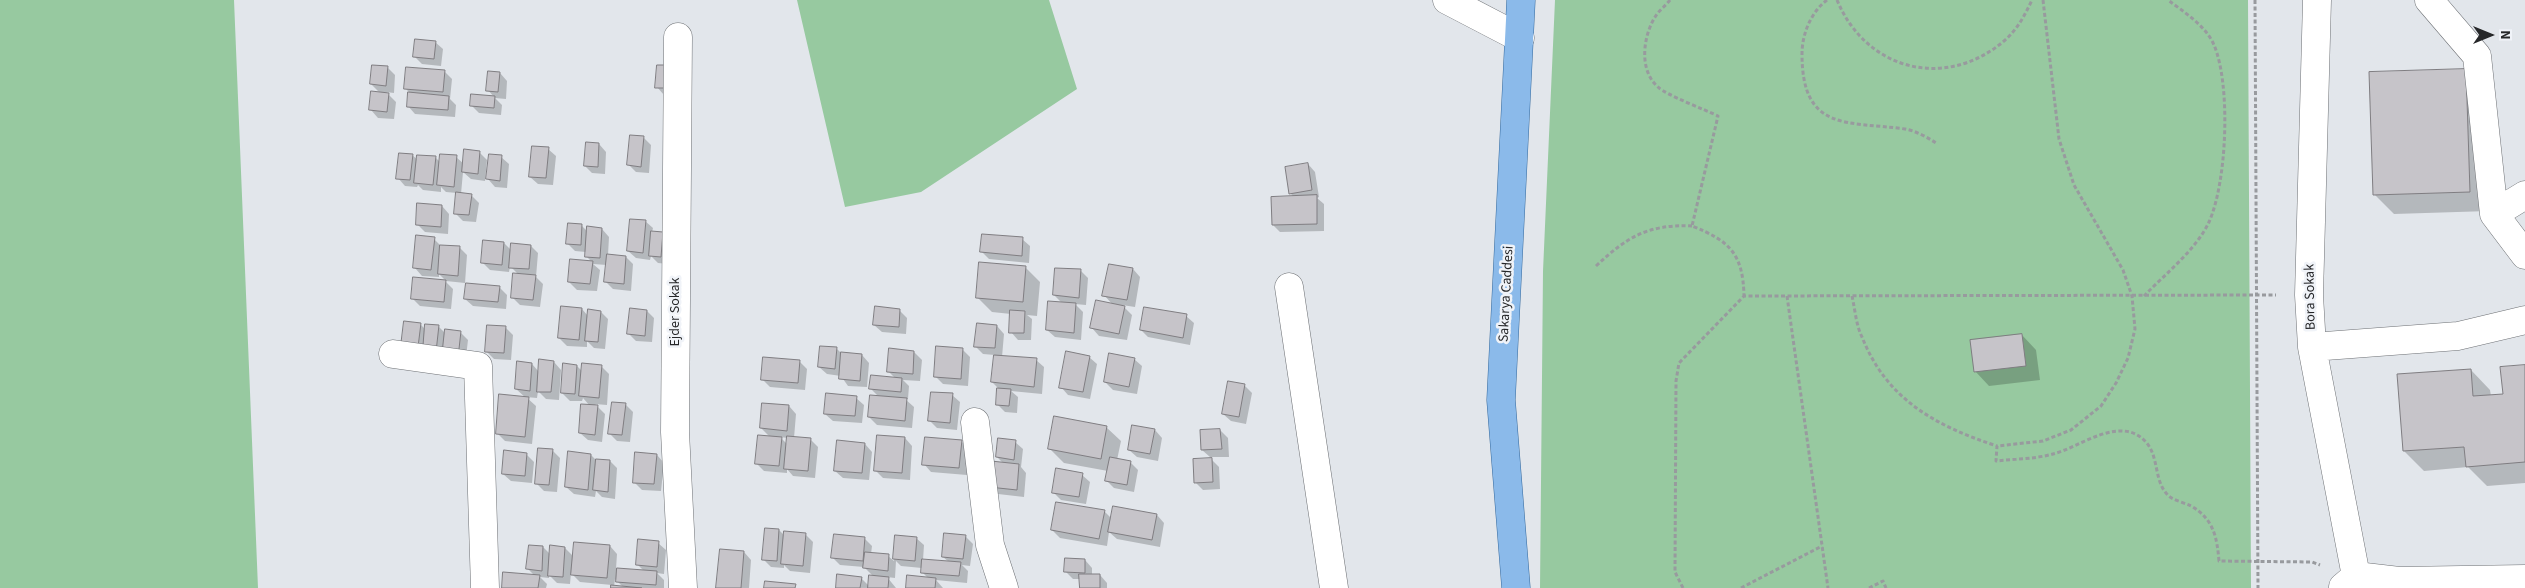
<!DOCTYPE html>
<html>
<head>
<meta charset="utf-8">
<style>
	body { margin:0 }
	#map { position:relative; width:2525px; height:588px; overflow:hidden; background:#e2e6eb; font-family:"Source Sans 3",sans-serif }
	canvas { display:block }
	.north { position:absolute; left:2465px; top:10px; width:50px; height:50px; -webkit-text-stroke:4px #f0f3f8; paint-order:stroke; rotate:90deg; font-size:14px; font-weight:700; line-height:20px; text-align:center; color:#262729 }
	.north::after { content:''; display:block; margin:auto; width:18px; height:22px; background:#262729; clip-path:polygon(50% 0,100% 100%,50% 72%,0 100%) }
</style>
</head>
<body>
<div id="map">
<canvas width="2525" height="588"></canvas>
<div class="north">N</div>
</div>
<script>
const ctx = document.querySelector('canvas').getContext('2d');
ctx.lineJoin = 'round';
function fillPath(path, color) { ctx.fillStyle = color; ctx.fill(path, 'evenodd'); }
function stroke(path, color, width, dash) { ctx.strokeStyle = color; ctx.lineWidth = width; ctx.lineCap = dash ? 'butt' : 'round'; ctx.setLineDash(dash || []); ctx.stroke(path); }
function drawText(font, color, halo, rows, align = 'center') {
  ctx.font = font + ' "Source Sans 3",sans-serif'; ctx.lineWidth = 5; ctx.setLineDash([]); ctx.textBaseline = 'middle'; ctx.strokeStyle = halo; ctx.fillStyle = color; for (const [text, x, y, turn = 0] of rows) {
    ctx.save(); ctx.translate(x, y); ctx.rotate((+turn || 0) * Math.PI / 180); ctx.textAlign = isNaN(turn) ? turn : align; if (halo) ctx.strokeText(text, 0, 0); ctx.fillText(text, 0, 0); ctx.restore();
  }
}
fillPath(new Path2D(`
	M0 0H234L258 588H0Z
	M797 0H1049L1077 89 921 192 845 207Z
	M1555 0H2248L2251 588H1540L1543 271Z`), '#97c9a0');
fillPath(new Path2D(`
	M435 42 443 49 441 66 422 64 415 57Z
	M387 67 395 75 394 93 386 92 396 102 394 119 378 118 371 110 381 94 371 84Z
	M668 67 664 95 657 87Z
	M444 71 452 79 450 99 456 105 455 117 415 114 408 106 409 92 405 88Z
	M2465 71 2489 211 2394 214 2374 194Z
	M500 73 507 81 506 99 495 98 502 105 501 115 479 113 471 105 494 97 488 90Z
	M644 138 651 145 649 173 636 172 629 165Z
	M599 144 606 152 605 174 592 173 585 166Z
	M548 149 556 156 553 185 538 184 530 177Z
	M479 152 487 160 485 181 471 179 463 172 461 194 471 195 479 203 476 222 463 221 455 213 457 193 446 192 441 187V192L423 190 418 185 417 187 405 186 398 178 412 155 418 160 435 157 440 162 456 157 464 164Z
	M501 157 509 164 507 188 495 187 488 179Z
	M1308 164 1315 172 1319 197 1317 198 1324 204V231L1280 232 1273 225 1294 197 1290 193Z
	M442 206 449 214 448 234 425 232 417 224Z
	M645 221 653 228 652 232 662 233 670 241 668 264 658 263 651 256 650 260 636 258 628 251Z
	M582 226 588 232 602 229 609 237 608 255 626 257 633 264 631 291 613 289 606 282 607 265 593 264 600 270 597 291 577 290 569 282 593 263 586 256V252L575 251 567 243Z
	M434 239 441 246 460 248 467 255 465 283 446 281 439 274V277L422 276 415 268Z
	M1022 239 1030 246 1029 263 989 259 981 251Z
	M504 243 512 251 531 246 538 253 536 277 543 284 540 307 520 305 512 297 519 275 510 266 509 272 490 270 482 262Z
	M1110 265 1133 269 1140 277 1135 307 1122 305 1132 315 1127 340 1099 336 1092 328 1113 305 1104 295Z
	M1025 267 1040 282 1037 316 1027 315 1032 319 1031 340H1018L1011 332V314L992 312 977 297Z
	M1081 271 1088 278 1086 305 1075 304 1083 312 1081 340 1055 337 1047 330 1063 304 1054 295Z
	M446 282 453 289 451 309 420 306 413 299Z
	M499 287 507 295 506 309 473 306 465 299Z
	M582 309 588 316 601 312 608 319 605 349 594 348 587 341V347L567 346 559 338Z
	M899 310 907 318 906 334 882 332 874 325Z
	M647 311 654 318 652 342 636 341 629 334Z
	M1186 316 1194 323 1190 345 1148 337 1141 330Z
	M420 324 426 330 438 326 446 334 460 332 468 340 465 365 410 353Z
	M997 326 1004 334 1002 357 1036 360 1044 367 1042 394 1011 391 1018 397 1017 413 1005 412 997 404 998 388 992 382 995 355 983 354 975 346Z
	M506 328 513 335 511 360 494 359 486 351Z
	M2022 335 2036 350 2040 380 1989 386 1975 371Z
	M837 349 841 353 862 355 869 363 867 387 848 386 841 376 827 374 819 367Z
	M963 350 970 357 968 386 943 384 935 376Z
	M914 352 922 360 920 381 903 380 909 386 908 399H905L914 407 912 428 877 425 869 417 879 397 871 389 895 378 888 371Z
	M1089 357 1097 364 1090 399 1068 395 1061 387Z
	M1134 359 1142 366 1137 394 1113 390 1105 382Z
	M554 362 561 370 559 400 546 399 538 391 537 398 526 397 536 406 532 444 505 441 497 433 526 398 516 389 532 364 539 372Z
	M800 362 807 369 805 390 770 387 762 379Z
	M577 366 583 372 601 366 609 374 607 405 595 404 605 414 602 442 588 440 580 433 590 406 583 398 582 401H570L562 393Z
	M2525 366V483L2487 486 2468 467 2424 471 2404 451 2471 370 2490 390 2491 396 2504 395Z
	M1244 385 1252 393 1246 424 1231 421 1223 414Z
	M952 395 960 402 957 430 937 428 930 421Z
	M856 398 864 405 862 423 833 421 825 414Z
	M625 404 633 412 630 442 617 441 610 434Z
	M789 406 796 414 794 438 810 439 818 447 815 478 793 476 787 469V473L764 471 756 463 770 437 761 428ZM780 437 788 438V445Z
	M1106 427 1121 441 1117 460 1130 462 1138 470 1134 492 1114 488 1107 481 1108 471 1064 463 1050 449Z
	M1155 430 1162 438 1158 461 1137 457 1129 450Z
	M1220 430 1228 438 1229 457H1210L1202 450Z
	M905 438 912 446 910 480 883 478 875 470Z
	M961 441 969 449 967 475 931 472 924 464Z
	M1015 442 1023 449 1021 467 1026 473 1024 497 998 494 990 487 1004 464 997 457Z
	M865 444 872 452 869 480 843 478 835 471Z
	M553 451 560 458 557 492 544 491 536 483Z
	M526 454 534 462 532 483 511 481 503 474Z
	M591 455 596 460 610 461 617 468 615 499 602 497 596 491 595 497 574 494 566 487Z
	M657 455 664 463 661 491 642 490 634 482Z
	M1211 459 1219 467 1220 489 1203 490 1195 482Z
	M1082 475 1090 482 1086 504 1061 500 1053 492Z
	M1104 511 1112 519 1157 515 1164 523 1160 547 1117 539 1109 532 1107 546 1060 538 1052 530Z
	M779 530 785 536 805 534 813 542 810 573 790 571 784 565V568L771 567 763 559Z
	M896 536 916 538 924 545 923 560 949 562 943 557 965 536 973 544 970 566 962 565 968 571 967 583 936 580 943 588H907L928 578 922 572V568L901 566 896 561 895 578 887 577 896 588H837L861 578 869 586 874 577 864 567 840 565 832 557 864 538 872 546 871 554 888 556 894 561Z
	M658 543 666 550 664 574 657 573 664 580V588H612V585L580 582 571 573 570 584 557 583 549 575V578L540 577 547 584 546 588H503L535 576 528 569 543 547 551 555 565 548 574 557 610 546 617 554 616 569 644 571 637 564ZM615 579 623 587H614Z
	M744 552 751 560 749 588H718Z
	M1085 560 1092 568V575H1100L1107 583V588H1081V579H1073L1065 571Z`), '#0003');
const building = new Path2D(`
	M415 39 436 41 434 59 413 57Z
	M372 65 388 66 386 86 370 84Z
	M657 65H669L667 88H655Z
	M406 67 445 70 443 92 404 89Z
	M2466 69 2470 192 2373 195 2369 72Z
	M488 71 500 72 498 92 486 91Z
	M371 91 389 93 387 112 369 110Z
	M408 92 449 96 448 110 407 107Z
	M471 94 495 96 494 108 470 106Z
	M630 135 644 136 641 167 627 165Z
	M586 142 599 143 598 167 584 166Z
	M532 146 549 147 546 178 529 177Z
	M464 149 480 151 478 174 462 172Z
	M399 153 413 154 410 180 396 179Z
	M440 154 457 155 454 187 437 185Z
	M489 154 502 155 500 181 486 179Z
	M417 155 436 156 433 185 414 183Z
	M1308 163 1312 190 1289 194 1285 167Z
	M456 192 472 194 469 215 454 214Z
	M1317 195V224L1272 225 1271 197Z
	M417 203 442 205 441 227 416 225Z
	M630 219 646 220 643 253 627 251Z
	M568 223 582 224 581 245 566 244Z
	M587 226 602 228 600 258 585 257Z
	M651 231 663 232 661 257 649 256Z
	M982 234 1023 237 1022 256 980 252Z
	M416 235 435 237 431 270 413 268Z
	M483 240 504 242 502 265 481 263Z
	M511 243 531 245 529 269 509 268Z
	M440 245 460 246 458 276 438 274Z
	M607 254 626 256 624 284 604 282Z
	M570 259 593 261 590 284 568 282Z
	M979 262 1026 266 1023 302 976 298Z
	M1109 264 1133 268 1127 300 1102 296Z
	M1055 268 1081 269 1079 298 1053 295Z
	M513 273 536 275 533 300 511 298Z
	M413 277 446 280 444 302 411 299Z
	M466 283 500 286 498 302 464 299Z
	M1096 300 1125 306 1119 334 1090 328Z
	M1048 301 1076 303 1074 333 1046 330Z
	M561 306 582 308 579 340 558 338Z
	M875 306 900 309 899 327 873 325Z
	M1144 307 1187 314 1183 338 1140 330Z
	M630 308 647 310 645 336 627 334Z
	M588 309 601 311 598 342 585 341Z
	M1010 310 1025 311 1024 333H1009Z
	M404 321 421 323 418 347 401 346Z
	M977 323 997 325 995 348 974 347Z
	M425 324 439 325 436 352 423 351Z
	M487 325 506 326 504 353 485 352Z
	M445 329 461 331 458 358 442 357Z
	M2022 334 2026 366 1974 372 1970 340Z
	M820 346 837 347 835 369 818 367Z
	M936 346 963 348 961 379 934 377Z
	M889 348 914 351 913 374 887 372Z
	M1066 351 1090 356 1083 392 1059 388Z
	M841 352 862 354 860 381 839 379Z
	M1109 353 1135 358 1129 387 1104 382Z
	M994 355 1037 358 1034 387 991 382Z
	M763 357 800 360 798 383 761 380Z
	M539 359 554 361 551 392H537Z
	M517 361 532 363 530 391 515 389Z
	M563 363 577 365 575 394 561 393Z
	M582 363 602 365 599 398 579 396Z
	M2525 365V462L2466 467 2464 447 2403 451 2397 374 2471 369 2473 396 2503 394 2500 367Z
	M871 375 902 378 901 392 869 389Z
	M1228 381 1245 384 1239 417 1222 414Z
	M997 388 1011 389 1009 406 996 405Z
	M931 392 953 393 950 423 928 421Z
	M826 393 857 396 855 416 824 414Z
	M499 394 529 397 525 437 496 434Z
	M870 395 907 398 905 421 868 417Z
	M612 402 626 403 622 435 608 434Z
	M762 403 789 405 787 431 760 428Z
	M581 404 598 405 595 435 579 433Z
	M1054 416 1107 426 1101 459 1048 449Z
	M1132 425 1155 429 1150 454 1128 450Z
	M1220 429 1222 449 1201 450 1200 430Z
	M758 435 782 437 779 466 755 464Z
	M877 435 905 437 902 473 874 471Z
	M787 436 811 438 808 471 784 469Z
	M925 437 962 440 959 468 922 465Z
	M998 438 1016 440 1014 460 996 457Z
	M837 440 865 443 862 473 834 471Z
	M538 448 553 449 549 485 535 484Z
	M504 450 527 453 525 476 502 474Z
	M568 451 591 454 588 490 565 487Z
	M635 452 657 454 654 484 633 483Z
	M1110 457 1131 461 1127 485 1105 481Z
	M1212 458 1213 482 1194 483 1193 459Z
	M596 459 610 460 608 492 593 490Z
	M991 461 1019 464 1017 490 989 487Z
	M1056 468 1083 473 1079 497 1052 493Z
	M1056 502 1105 510 1099 539 1051 530Z
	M1113 506 1157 514 1152 540 1108 532Z
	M765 528 779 529 777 561 762 560Z
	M784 531 806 533 803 566 781 564Z
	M944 533 966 535 963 559 942 557Z
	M834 534 865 537 863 561 831 558Z
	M895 535 917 537 915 561 893 559Z
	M638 539 659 541 657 567 636 565Z
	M574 542 610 545 607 578 571 575Z
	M529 545 543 546 542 571 526 569Z
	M550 545 565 547 563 577 548 576Z
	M720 549 744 551 741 588H716Z
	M865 552 889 554 888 571 863 568Z
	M1065 558 1085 559V573L1064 572Z
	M922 559 961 562 959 576 921 573Z
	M617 568 657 571 656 585 616 582Z
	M503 572 540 575 538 588H502Z
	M837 574 862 577 860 588H836Z
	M1079 574H1100V588H1080Z
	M869 575 889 577 888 588H868Z
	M907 575 936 578 935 588H906Z
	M765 581 796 584 795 588H764Z
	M611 585 642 588H611Z`);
fillPath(building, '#c6c4c9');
stroke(building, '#7f7d81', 1);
const minor = new Path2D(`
	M1447 0 1520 38
	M2317 0 2309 295 2312 347 2356 576 2361 588
	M2429 0 2477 56 2494 214 2525 255
	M678 37 675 432 683 588
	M2494 214 2525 195
	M1289 287 1334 588
	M2312 347 2458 336 2525 320
	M393 354 478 366 485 588
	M975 422 990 545 1004 588
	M2343 587 2356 576 2399 581 2525 579`);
const major = new Path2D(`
	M1516 588 1501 400 1521 0`);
stroke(minor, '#6d7074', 29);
stroke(major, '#35699d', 29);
stroke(new Path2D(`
	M1670 0C1666 5 1661 9 1657 14 1643 34 1638 70 1658 87 1666 95 1706 110 1718 116L1692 226C1730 241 1743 254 1744 296
	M1827 0C1811 12 1802 34 1802 54 1802 132 1847 121 1905 129 1916 131 1927 137 1936 143
	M1837 0C1866 70 1945 91 2004 41 2017 30 2025 15 2032 0
	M2043 0 2059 139 2074 185 2123 270 2132 296 2135 329 2128 358 2116 383 2101 406 2071 430 2043 441 1997 446 1996 461C2015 459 2035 459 2053 454 2081 447 2120 414 2146 442 2160 458 2153 483 2170 497 2176 501 2185 503 2191 506 2214 519 2217 538 2219 561L2312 562 2320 565
	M2255 0 2258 588
	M1596 266C1627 237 1648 224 1692 226
	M1787 296 1828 588
	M1852 296C1855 309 1856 325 1862 337 1887 400 1936 426 1997 446
	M2144 296C2165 274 2196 250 2209 222 2227 182 2231 85 2214 45 2206 26 2184 12 2168 0
	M1683 588 1675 572 1676 381 1679 363 1744 296 2276 295
	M1741 588 1822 546
	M1869 588 1883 581 1886 588`), '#989a9e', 3, [4, 2.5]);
stroke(minor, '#fff', 28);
stroke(major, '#8bbaea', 28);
drawText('14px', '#262729', '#f0f3f8', [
	["Sakarya Caddesi",1507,294,-87],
	["Bora Sokak",2311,297,-91],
	["Ejder Sokak",676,312,-90]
]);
</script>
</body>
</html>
